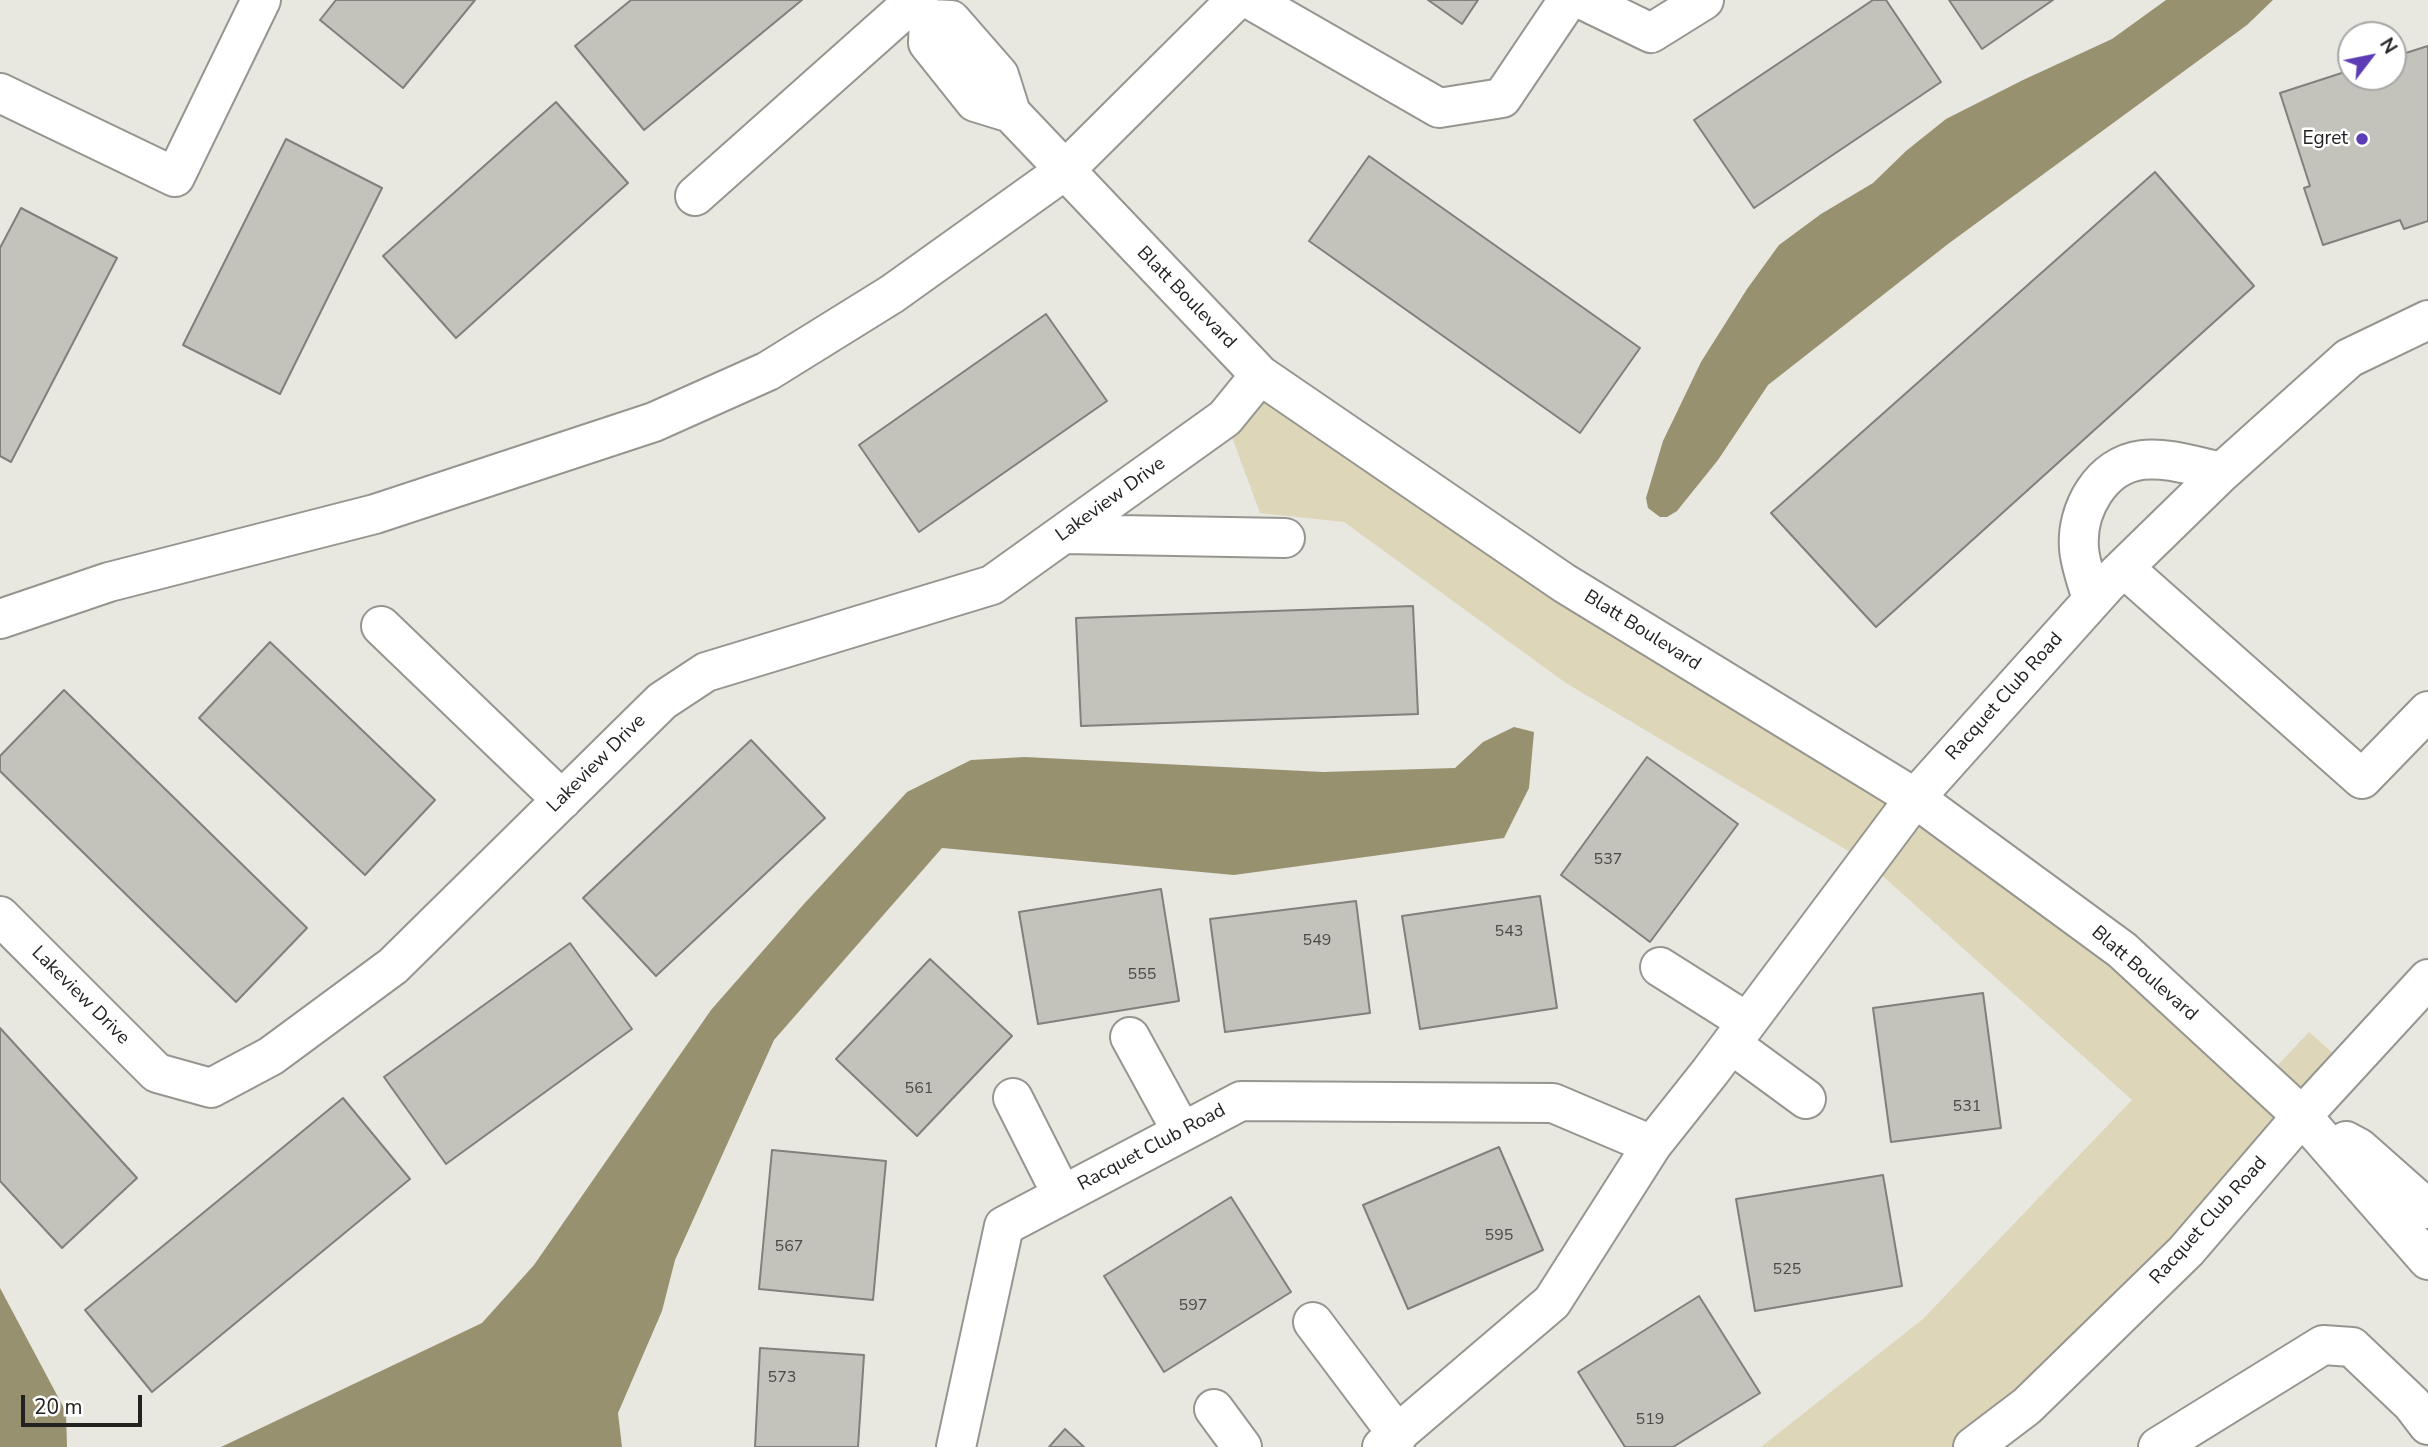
<!DOCTYPE html>
<html>
<head>
<meta charset="utf-8">
<style>
	body { margin:0 }
	#map { position:relative; width:2428px; height:1447px; overflow:hidden; background:#e8e7e0; font-family:"Nunito Sans",sans-serif }
	canvas { display:block }
	.north { position:absolute; left:2337px; top:21px; width:70px; height:70px; box-sizing:border-box; background:#fff; border:2px solid #a7a7a6; border-radius:50%; rotate:58deg; font-size:19px; font-weight:700; line-height:28px; text-align:center; color:#222220 }
	.north::after { content:''; display:block; margin:auto; width:24px; height:32px; background:#5c3db5; clip-path:polygon(50% 0,100% 100%,50% 72%,0 100%) }
	.scale { position:absolute; left:21px; top:1395px; width:121px; height:32px; box-sizing:border-box; border:4px solid #222220; border-top:0; padding-left:9px; font-size:21px; line-height:24px; white-space:nowrap; color:#222220; -webkit-text-stroke:5px #fff; paint-order:stroke }
</style>
</head>
<body>
<div id="map">
<canvas width="2428" height="1447"></canvas>
<div class="north">N</div>
<div class="scale">20 m</div>
</div>
<script>
const ctx = document.querySelector('canvas').getContext('2d');
ctx.lineJoin = 'round';
function fillPath(path, color) { ctx.fillStyle = color; ctx.fill(path, 'evenodd'); }
function stroke(path, color, width, dash) { ctx.strokeStyle = color; ctx.lineWidth = width; ctx.lineCap = dash ? 'butt' : 'round'; ctx.setLineDash(dash || []); ctx.stroke(path); }
function drawText(font, color, halo, rows, align = 'center') {
  ctx.font = font + ' "Nunito Sans",sans-serif'; ctx.lineWidth = 5; ctx.setLineDash([]); ctx.textBaseline = 'middle'; ctx.strokeStyle = halo; ctx.fillStyle = color; for (const [text, x, y, turn = 0] of rows) {
    ctx.save(); ctx.translate(x, y); ctx.rotate((+turn || 0) * Math.PI / 180); ctx.textAlign = isNaN(turn) ? turn : align; if (halo) ctx.strokeText(text, 0, 0); ctx.fillText(text, 0, 0); ctx.restore();
  }
}
fillPath(new Path2D(`
	M1260 375 1915 798 2264 1080 2309 1032 2348 1066 1973 1447H1761L1923 1319 2132 1100 1867 862 1566 683 1344 522 1260 513 1225 418Z`), '#ddd6b9');
fillPath(new Path2D(`
	M2166 0H2273L2247 25 1948 244 1768 385 1718 460 1677 511 1667 517H1660L1648 508 1646 498 1663 441 1701 362 1747 289 1779 245 1821 214 1873 183 1906 151 1946 119 2023 80 2112 39Z
	M1514 727 1534 732 1529 788 1504 838 1234 875 942 848 774 1040 675 1260 662 1311 618 1413 622 1447H221L482 1323 534 1265 711 1010 803 905 907 792 971 760 1025 757 1323 772 1455 768 1483 742Z
	M0 1288 66 1412 67 1447H0Z`), '#989170');
const building = new Path2D(`
	M336 0H475L403 88 320 20Z
	M631 0H802L644 130 575 46Z
	M1428 0H1478L1462 24Z
	M1873 0H1886L1941 82 1754 208 1694 120Z
	M1949 0H2053L1982 49Z
	M2428 46V221L2404 229 2400 220 2323 245 2304 188 2310 186 2280 93 2351 70V77H2393V57Z
	M556 102 628 183 456 338 383 256Z
	M286 139 382 188 280 394 183 345Z
	M1369 156 1640 348 1580 433 1309 241Z
	M2155 172 2254 286 1876 627 1771 513Z
	M21 208 117 258 11 462 0 456V248Z
	M1046 314 1107 401 919 532 859 445Z
	M1413 606 1418 714 1081 726 1076 618Z
	M270 642 435 800 365 875 199 718Z
	M64 690 307 928 236 1002 0 771V756Z
	M751 740 825 818 656 976 583 898Z
	M1647 757 1738 824 1650 942 1561 875Z
	M1161 889 1179 1001 1038 1024 1019 912Z
	M1540 896 1557 1008 1420 1029 1402 916Z
	M1356 901 1370 1013 1225 1032 1210 919Z
	M570 943 632 1029 446 1164 384 1077Z
	M930 959 1012 1036 917 1136 836 1059Z
	M1983 993 2001 1128 1891 1142 1873 1008Z
	M0 1028 137 1178 62 1248 0 1181Z
	M343 1098 410 1179 152 1392 85 1310Z
	M1499 1147 1543 1250 1408 1309 1363 1205Z
	M772 1150 886 1161 873 1300 759 1289Z
	M1883 1175 1902 1286 1755 1311 1736 1199Z
	M1231 1197 1291 1292 1164 1372 1104 1276Z
	M1699 1296 1760 1393 1673 1447H1625L1578 1372Z
	M760 1348 864 1355 858 1447H755Z
	M1065 1429 1084 1447H1049Z`);
fillPath(building, '#c3c2bb');
stroke(building, '#81807a', 2);
const minor = new Path2D(`
	M912 0 929 19 928 43 975 102 1011 113
	M1251 0 1439 108 1502 98 1568 0
	M1583 0 1651 33 1704 0
	M929 19 951 20 999 75 1011 113 1260 375 1564 583 1915 798 2122 950 2302 1116 2428 1260
	M0 93 175 177 261 0
	M695 196 915 0
	M1064 534 1285 538
	M2124 568 2362 779 2428 711
	M2092 600C2088 584 2080 565 2079 548 2076 510 2101 465 2142 460 2169 457 2196 467 2222 472
	M0 619 109 582 375 514 654 422 768 371 892 294 1064 171 1236 0
	M381 626 562 800
	M0 916 157 1073 211 1088 271 1056 393 966 662 701 706 672 992 585 1225 418 1260 375
	M1660 967 1747 1022
	M1130 1037 1182 1132
	M1731 1044 1806 1099
	M1013 1098 1062 1195
	M2346 1141 2359 1148 2428 1209
	M1313 1322 1398 1435
	M1214 1409 1242 1447
	M956 1447 1004 1226 1241 1101 1553 1103 1652 1145 1710 1072 1915 798 2106 585 2222 472 2349 358 2428 320
	M1382 1447 1552 1302 1652 1145
	M1973 1447 2027 1406 2186 1251 2302 1116 2428 979
	M2158 1447 2323 1345 2352 1347 2412 1404 2428 1425`);
stroke(minor, '#96958f', 42);
stroke(minor, '#fff', 38);
for (const [x, y, r, color] of [
	[2362,139,7,"#5c3db5"]
]) { const dot = new Path2D(); dot.arc(x, y, r, 0, 2 * Math.PI); ctx.fillStyle = color; ctx.fill(dot); stroke(dot, '#fff', 2.5); }
drawText('16px', '#4a4a47', null, [
	["537",1608,860],
	["543",1509,932],
	["549",1317,941],
	["555",1142,975],
	["561",919,1089],
	["531",1967,1107],
	["595",1499,1236],
	["567",789,1247],
	["525",1787,1270],
	["597",1193,1306],
	["573",782,1378],
	["519",1650,1420]
]);
drawText('19px', '#222220', '#fff', [
	["Egret",2348,139]
], 'right');
drawText('19px', '#222220', '#fff', [
	["Blatt Boulevard",1186,298,46],
	["Lakeview Drive",1111,500,-36],
	["Blatt Boulevard",1642,631,32],
	["Racquet Club Road",2005,697,-48],
	["Lakeview Drive",597,764,-45],
	["Blatt Boulevard",2144,974,41],
	["Lakeview Drive",80,996,45],
	["Racquet Club Road",1152,1148,-28],
	["Racquet Club Road",2209,1221,-48]
]);
</script>
</body>
</html>
